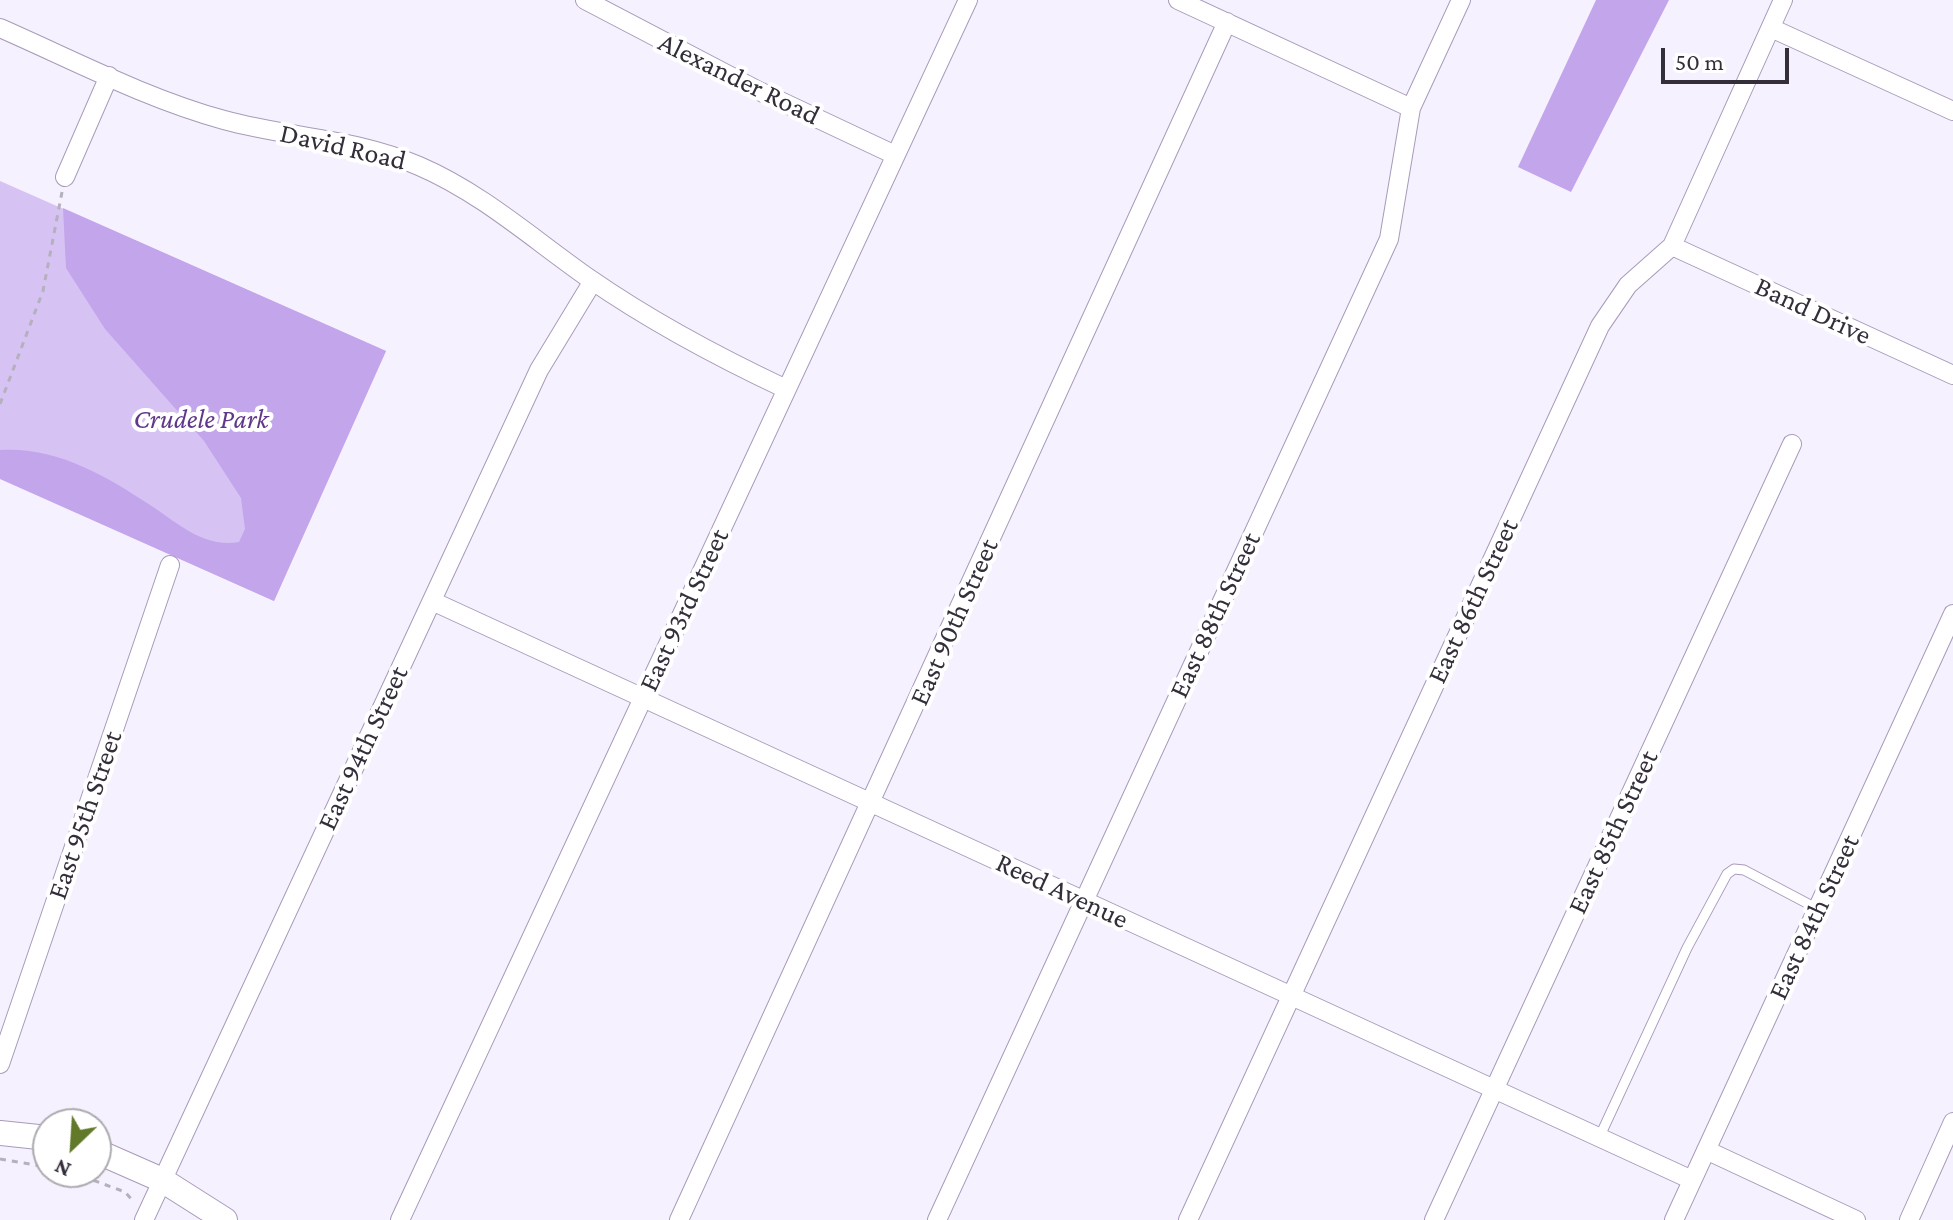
<!DOCTYPE html>
<html>
<head>
<meta charset="utf-8">
<style>
	body { margin:0 }
	#map { position:relative; width:1953px; height:1220px; overflow:hidden; background:#f6f1fe; font-family:"Crimson Pro",serif }
	canvas { display:block }
	.north { position:absolute; left:32px; top:1108px; width:80px; height:80px; box-sizing:border-box; background:#fff; border:2px solid #adabb0; border-radius:50%; rotate:205deg; font-size:22px; font-weight:700; line-height:32px; text-align:center; color:#332e3a }
	.north::after { content:''; display:block; margin:auto; width:28px; height:36px; background:#62792a; clip-path:polygon(50% 0,100% 100%,50% 72%,0 100%) }
	.scale { position:absolute; left:1661px; top:48px; width:128px; height:36px; box-sizing:border-box; border:4px solid #332e3a; border-top:0; padding-left:10px; font-size:24px; line-height:28px; white-space:nowrap; color:#332e3a; -webkit-text-stroke:6px #fff; paint-order:stroke }
</style>
</head>
<body>
<div id="map">
<canvas width="1953" height="1220"></canvas>
<div class="north">N</div>
<div class="scale">50 m</div>
</div>
<script>
const ctx = document.querySelector('canvas').getContext('2d');
ctx.lineJoin = 'round';
function fillPath(path, color) { ctx.fillStyle = color; ctx.fill(path, 'evenodd'); }
function stroke(path, color, width, dash) { ctx.strokeStyle = color; ctx.lineWidth = width; ctx.lineCap = dash ? 'butt' : 'round'; ctx.setLineDash(dash || []); ctx.stroke(path); }
function drawText(font, color, halo, rows, align = 'center') {
  ctx.font = font + ' "Crimson Pro",serif'; ctx.lineWidth = 8; ctx.setLineDash([]); ctx.textBaseline = 'middle'; ctx.strokeStyle = halo; ctx.fillStyle = color; for (const [text, x, y, turn = 0] of rows) {
    ctx.save(); ctx.translate(x, y); ctx.rotate((+turn || 0) * Math.PI / 180); ctx.textAlign = isNaN(turn) ? turn : align; if (halo) ctx.strokeText(text, 0, 0); ctx.fillText(text, 0, 0); ctx.restore();
  }
}
fillPath(new Path2D(`
	M0 181 386 351 274 601 0 478Z`), '#d7c2f4');
fillPath(new Path2D(`
	M1596 0H1669L1571 192 1518 167Z
	M63 208 386 351 274 601 0 479V450C55 446 105 475 150 505 178 523 203 548 239 542L245 529 241 498 204 441 105 329 66 268Z`), '#c3a5eb');
const lane = new Path2D(`
	M1599 1138 1687 948 1727 874 1734 869 1744 870 1818 909`);
const street = new Path2D(`
	M585 0 759 91 895 155
	M1178 0 1411 108
	M0 28C73 60 147 99 224 120 289 138 356 138 419 166 482 193 534 240 590 279 652 322 718 357 786 389
	M1771 28 1953 111
	M65 177 109 76
	M1672 246 1953 375
	M432 601 1692 1180
	M0 1064 170 565
	M1706 1150 1856 1220
	M144 1220 539 370 593 281
	M400 1220 968 0
	M679 1220 1227 22
	M937 1220 1389 239 1411 108 1461 0
	M1188 1220 1600 326 1628 285 1672 246 1783 0
	M1434 1220 1792 444
	M1674 1220 1953 614
	M1909 1220 1953 1122`);
const secondary = new Path2D(`
	M0 1133 48 1138
	M96 1151 162 1180 225 1220`);
stroke(lane, '#a89bba', 11);
stroke(street, '#a89bba', 20);
stroke(secondary, '#a89bba', 26);
stroke(new Path2D(`
	M0 404 43 291 62 192
	M0 1159 48 1167
	M71 1172 125 1192 134 1202`), '#b5b0bd', 3, [6, 6]);
stroke(lane, '#fff', 9);
stroke(street, '#fff', 18);
stroke(secondary, '#fff', 24);
drawText('28px', '#332e3a', '#fff', [
	["Alexander Road",739,79,26],
	["David Road",343,147,13],
	["Band Drive",1813,311,25],
	["East 86th Street",1473,601,-65],
	["East 93rd Street",684,610,-65],
	["East 88th Street",1215,615,-65],
	["East 90th Street",954,622,-66],
	["East 94th Street",363,748,-65],
	["East 95th Street",85,815,-71],
	["East 85th Street",1613,832,-65],
	["Reed Avenue",1062,891,25],
	["East 84th Street",1814,917,-65]
]);
drawText('italic 28px', '#60388a', '#fff', [
	["Crudele Park",201,419]
]);
</script>
</body>
</html>
